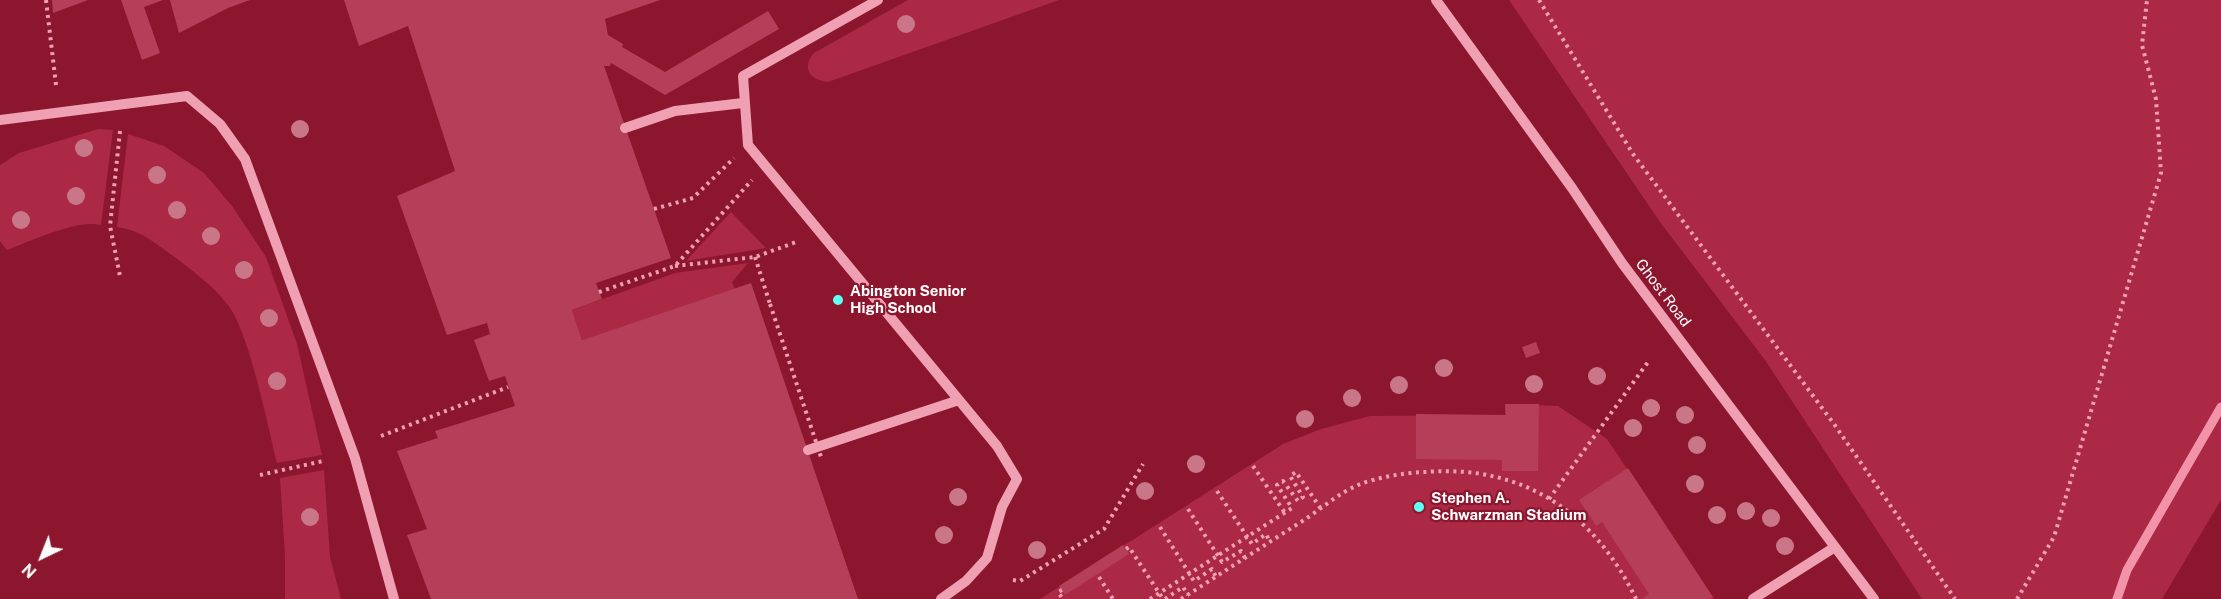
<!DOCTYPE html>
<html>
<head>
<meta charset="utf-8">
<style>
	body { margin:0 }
	#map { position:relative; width:2221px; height:599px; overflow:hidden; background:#8c162e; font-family:"Public Sans",sans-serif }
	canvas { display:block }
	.north { position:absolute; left:12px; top:527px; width:60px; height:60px; -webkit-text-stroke:4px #8c162e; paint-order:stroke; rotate:223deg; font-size:16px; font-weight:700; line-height:24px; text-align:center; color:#fff }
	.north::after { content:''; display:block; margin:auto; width:21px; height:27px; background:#fff; clip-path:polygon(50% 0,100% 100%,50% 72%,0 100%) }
</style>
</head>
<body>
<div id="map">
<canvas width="2221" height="599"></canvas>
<div class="north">N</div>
</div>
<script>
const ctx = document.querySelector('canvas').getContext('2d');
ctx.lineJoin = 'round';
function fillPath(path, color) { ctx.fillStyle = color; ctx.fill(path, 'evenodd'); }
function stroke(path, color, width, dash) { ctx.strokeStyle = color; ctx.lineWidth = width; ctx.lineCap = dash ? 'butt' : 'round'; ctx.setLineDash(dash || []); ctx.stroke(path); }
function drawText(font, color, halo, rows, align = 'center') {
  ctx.font = font + ' "Public Sans",sans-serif'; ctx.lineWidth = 4.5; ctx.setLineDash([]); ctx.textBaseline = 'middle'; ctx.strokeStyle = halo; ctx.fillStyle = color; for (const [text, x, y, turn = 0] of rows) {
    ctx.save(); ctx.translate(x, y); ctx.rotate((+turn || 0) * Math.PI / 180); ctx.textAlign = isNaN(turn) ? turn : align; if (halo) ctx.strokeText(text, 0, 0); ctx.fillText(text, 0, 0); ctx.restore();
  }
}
fillPath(new Path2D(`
	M908 0H1059L828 82C810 80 801 68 814 53Z
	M1509 0H2221V500L2162 599H1922L1765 360 1660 222Z
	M98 129 113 130 101 225C77 219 31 241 7 250L0 241V165L19 153Z
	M128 134 164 146 204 173 232 206 266 257 297 344 322 455 277 463C268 426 249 332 228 305 213 286 192 270 173 256 152 241 142 231 117 227Z
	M731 212 766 248 686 261Z
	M748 263 732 282 735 289 582 340 572 310 675 273Z
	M1505 404 1558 406 1607 439 1714 599H1040L1283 444 1321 429 1370 416 1505 415Z
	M324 470 330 557 341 599H285V555L280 478Z`), '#ab2945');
stroke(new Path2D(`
	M2117 599 2127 570 2221 407`), '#f293a9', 9);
fillPath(new Path2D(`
	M52 0H88L53 13Z
	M121 0H163L144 7 160 53 142 60Z
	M170 0H250L228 8 179 33Z
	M344 0H660L605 19 608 35 623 44 622 47 665 72 768 11 779 29 665 95 611 63 610 66H604L671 258 596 283 602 299 572 310 582 340 751 283 858 599H431L407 535 427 529 397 451 438 438 435 431 515 406 505 376 489 381 474 340 490 334 487 323 447 335 397 196 455 171 408 26 359 46Z
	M1536 342 1540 353 1526 358 1522 347Z
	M1505 404H1539L1538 471H1502V460L1416 459V414L1506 415Z
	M1628 468 1713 597 1709 599H1642L1649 594 1602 522 1596 526 1579 500Z
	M1123 545 1129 554 1065 595 1059 586Z`), '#b53e58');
stroke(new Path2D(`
	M46 0 56 85
	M1539 0 1633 154 1834 424 1955 599
	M120 131 110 226 120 276
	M654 209 693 198 734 158
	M755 257 770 304
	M675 266 755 257 799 241
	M599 292 675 266 752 180
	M381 436 508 387
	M1253 466 1285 513
	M260 475 323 461
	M1217 491 1252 544 1266 534 1270 542
	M1549 499 1648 362
	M1188 509 1222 562 1241 551 1245 558
	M1160 527 1194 581 1212 569 1216 577
	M1126 549 1129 547 1163 599
	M1099 577 1113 599
	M1013 580 1020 581 1104 529 1143 464
	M1062 590 1058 592 1063 599
	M1150 599 1292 508 1277 485 1283 481 1298 501 1303 497 1290 476 1296 472 1321 509
	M1165 599 1183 587 1188 595
	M1181 599C1222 573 1263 546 1304 520 1321 509 1339 493 1358 485 1378 477 1403 473 1425 472 1522 464 1594 512 1636 599
	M2017 599 2054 537 2161 173 2156 99 2142 45 2147 0`), '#efa0b2', 4, [3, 4.5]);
stroke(new Path2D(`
	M878 0 743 76 748 145 997 446 1017 479 1002 507 987 558 966 581 941 599
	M1436 0 1572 188 1622 263 1874 599
	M0 120 187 96 220 124 245 159 355 458 394 599
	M625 128 675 111 743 103
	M808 450 959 400
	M1753 599 1835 547`), '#efa0b2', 10);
stroke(new Path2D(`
	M770 304 822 460`), '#efa0b2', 4, [3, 4.5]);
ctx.fillStyle = '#c97788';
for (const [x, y] of [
	[906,24],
	[300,129],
	[84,148],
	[157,175],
	[76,196],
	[177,210],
	[21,220],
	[211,236],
	[244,270],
	[269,318],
	[1444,368],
	[1597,376],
	[277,381],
	[1534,384],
	[1399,385],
	[1352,398],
	[1651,408],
	[1685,415],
	[1305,419],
	[1633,428],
	[1697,445],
	[1196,464],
	[1695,484],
	[1145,491],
	[958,497],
	[1746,511],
	[1717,515],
	[310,517],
	[1771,518],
	[944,535],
	[1785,546],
	[1037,550]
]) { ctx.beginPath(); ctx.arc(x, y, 9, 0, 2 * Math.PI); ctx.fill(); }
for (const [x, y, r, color] of [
	[838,300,6,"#5ffff6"],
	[1419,507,6,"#5ffff6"]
]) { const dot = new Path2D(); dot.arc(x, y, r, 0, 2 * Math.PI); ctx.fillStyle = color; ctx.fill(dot); stroke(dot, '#8c162e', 2); }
drawText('bold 15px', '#fff', '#8c162e', [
	["Abington Senior",850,291],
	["High School",850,308],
	["Stephen A.",1431,498],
	["Schwarzman Stadium",1431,515]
], 'left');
drawText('15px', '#fff', '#8c162e', [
	["Ghost Road",1663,293,53]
]);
</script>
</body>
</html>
